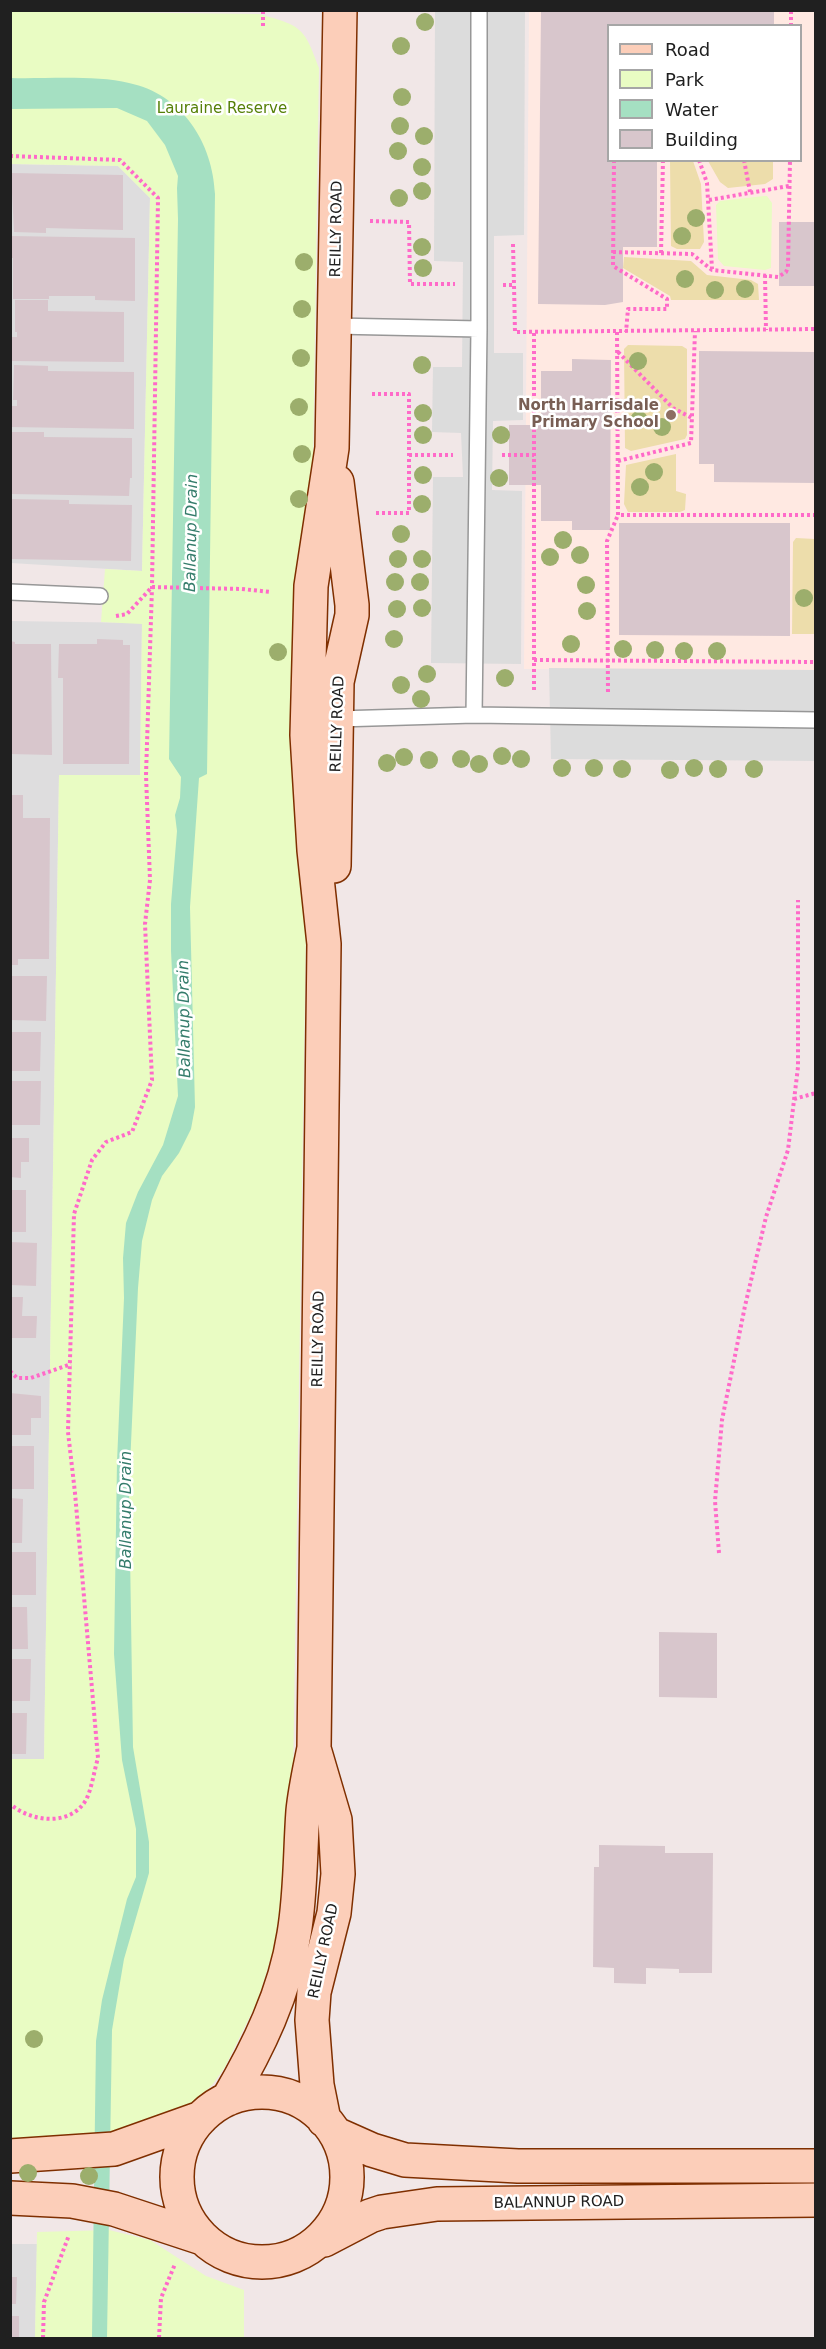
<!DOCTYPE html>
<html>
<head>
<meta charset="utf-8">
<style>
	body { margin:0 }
	#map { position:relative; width:826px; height:2349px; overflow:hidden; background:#f1e7e7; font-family:"DejaVu Sans",sans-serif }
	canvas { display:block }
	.frame { position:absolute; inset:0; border:12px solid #202020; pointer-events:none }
	.legend { position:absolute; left:607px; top:24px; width:195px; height:138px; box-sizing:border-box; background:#fff; border:2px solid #a6a6a6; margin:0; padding:8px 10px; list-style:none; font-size:18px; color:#202020 }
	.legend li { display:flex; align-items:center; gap:12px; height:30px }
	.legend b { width:30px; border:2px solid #a6a6a6 }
</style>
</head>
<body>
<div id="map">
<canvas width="826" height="2349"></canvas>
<div class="frame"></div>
<ul class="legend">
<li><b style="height:8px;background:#fcceb9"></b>Road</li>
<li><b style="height:16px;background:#e9fcc3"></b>Park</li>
<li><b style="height:16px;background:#a5e0c2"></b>Water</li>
<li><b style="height:16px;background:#d8c6cc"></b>Building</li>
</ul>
</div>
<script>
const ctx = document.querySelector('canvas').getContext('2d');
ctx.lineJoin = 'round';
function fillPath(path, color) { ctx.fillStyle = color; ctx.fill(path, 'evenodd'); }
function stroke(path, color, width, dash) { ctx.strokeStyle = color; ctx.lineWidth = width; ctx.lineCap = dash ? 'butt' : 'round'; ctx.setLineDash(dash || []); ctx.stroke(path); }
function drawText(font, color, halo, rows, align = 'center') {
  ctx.font = font + ' "DejaVu Sans",sans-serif'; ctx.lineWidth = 5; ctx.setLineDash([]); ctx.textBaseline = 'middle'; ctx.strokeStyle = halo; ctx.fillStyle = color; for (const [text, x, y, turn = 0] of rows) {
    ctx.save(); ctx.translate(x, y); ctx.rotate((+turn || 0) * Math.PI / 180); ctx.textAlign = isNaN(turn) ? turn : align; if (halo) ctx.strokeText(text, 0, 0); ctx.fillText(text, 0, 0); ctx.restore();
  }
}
fillPath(new Path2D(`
	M10 164 118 166 150 198 142 571 11 563Z
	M11 621 142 623 140 775H59L44 1759H11Z
	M11 2244H37L35 2338H11Z`), '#deddde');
fillPath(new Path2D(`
	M529 11H815V671L524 669ZM608 26H800V160H608Z`), '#ffe9e2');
fillPath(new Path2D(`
	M670 161H693L701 184 704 242 700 249H677L671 246Z
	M708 161H773V179L765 184 728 188 720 182Z
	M624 257 691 261 707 275 751 280 758 284 759 300H671L670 296 623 268Z
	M628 345 682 346 687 349V435L685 439 631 451 625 448 624 349Z
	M676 454V491L686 494 685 510 680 512H628L624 504 626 465Z
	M796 538 815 539V634H792L793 542Z`), '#edddab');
fillPath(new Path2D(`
	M11 11 259 14C302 26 304 27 319 68L293 1782 287 1905 258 2000 225 2067 213 2084 195 2102 180 2112 142 2130 11 2142 10 1759H44L59 775H140L142 624 101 622 105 569 142 571 150 198 118 166 11 164Z
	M764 196H767L772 203 771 268 765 270 724 266 718 259 716 205 720 201Z
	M109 2230 150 2240 206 2276 244 2290V2338H35L37 2232Z`), '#e9fcc3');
fillPath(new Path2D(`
	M435 11H525L524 235 494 236V353H523V420L493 421 492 490 522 491 521 664 431 663 433 477H463L461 433 432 432 433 367H462L463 262 434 261Z
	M549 668 815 670V761L551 759Z`), '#dcdcdc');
fillPath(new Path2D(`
	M11 78C46 79 96 75 129 83 182 94 213 143 215 194L207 774 199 778 190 907 195 1107 191 1129 179 1153 162 1176 152 1200 142 1241 138 1288 129 1488 133 1747 149 1842V1873L124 1959 112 2030 107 2338H92V2336L96 2041 102 2000 127 1899 136 1877V1829L122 1760 114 1654 117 1462 124 1298 123 1258 126 1223 138 1192 163 1145 178 1096 171 951V904L177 831 175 815 180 798 181 777 169 759 178 219 177 188 178 176 165 145 147 121 117 108 11 109Z`), '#a5e0c2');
fillPath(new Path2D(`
	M541 10H774V26H608V160H657V247H623V302L605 305 538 304Z
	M11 173 123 175V230L46 228V233L14 232Z
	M779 222H816V286H779Z
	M10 236 135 238V301L95 300V296H49V299H13V258H10Z
	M15 300H48V311L124 312V362L10 361V337H17V332H15Z
	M699 351 816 352V483L714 482V464H699Z
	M572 359 611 360 610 530H572V521H541V485H509V425H541V371H572Z
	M14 365 48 366V371L134 372V429L10 427V406H17V400H13Z
	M11 432H44V437L132 438V478H130L129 496 10 494Z
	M10 499 69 500V504L132 505 131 561 10 559Z
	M619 523H790V636L619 635Z
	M97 639 123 640V645H130L129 764H63V678H58L59 644H97Z
	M10 641 15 642V644H51L52 755 10 754Z
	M10 795H23V818H50L49 959H18V965H10Z
	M10 976H47L46 1021 10 1020Z
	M10 1032H41L40 1071H10Z
	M10 1081H41L40 1125H10Z
	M10 1138H29V1162H21V1178L10 1177Z
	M10 1190H26V1232H10Z
	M10 1242 37 1243 36 1286 10 1285Z
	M10 1297H23L22 1316H37L36 1338H10Z
	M10 1393 41 1396V1418H31V1435H10Z
	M10 1446H34V1489H10Z
	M10 1498 23 1499 22 1543H10Z
	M10 1552H36V1595H10Z
	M10 1607H27L28 1649H10Z
	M659 1632 717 1633V1698L659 1697Z
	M10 1659H31L30 1701H10Z
	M10 1713H27L26 1754H10Z
	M599 1845 665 1846V1853H713L712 1973H679V1969L646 1968V1984L614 1983V1968L593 1967 594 1867H599Z
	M10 2277H17L16 2304H10Z
	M10 2316H19V2338H10Z`), '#d8c6cc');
const lane = new Path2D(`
	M335 326 479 329
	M10 592 100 596
	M474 715 816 720
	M338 719 474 715 479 329V10`);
const secondary = new Path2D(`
	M334 866 337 682 352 615V605L337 482
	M315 1752 335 1820 338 1874 334 1913 314 1992 312 2020 317 2085 324 2120
	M177 2177a85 85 0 1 1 170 0a85 85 0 1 1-170 0Z
	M228 2099C258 2048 285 1993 294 1934 301 1893 300 1852 303 1811 305 1790 310 1768 314 1748L324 944 314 850 307 735 311 586 332 448 340 10
	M336 2134 372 2150 405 2160 518 2166H816
	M10 2156 114 2149 201 2118
	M10 2198 72 2201 114 2209 202 2238
	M324 2240 370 2216 382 2212 437 2204 816 2200`);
stroke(lane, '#979797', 18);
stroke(secondary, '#7f2f00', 36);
stroke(new Path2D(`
	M263 26V10
	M791 26V10
	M10 156 120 160 158 198 152 587 146 775 150 880 145 924 152 1080 132 1132 106 1142 92 1160 74 1214 68 1432 75 1493 98 1758C94 1771 92 1788 86 1800 70 1827 31 1822 10 1804
	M614 160 613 266 667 299V309H628L626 332
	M699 160 707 183 712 269
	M744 160 750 192
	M709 200 789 186
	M370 221 409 222 410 284H455
	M513 244 514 285
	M613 252 692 254 712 270 778 277 786 272 788 267 790 160
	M661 253 663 160
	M765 275 766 330
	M503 285H514L515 332 816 329
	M617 332 618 515H816
	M534 333V691
	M618 352 673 408 692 418
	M372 394H409V513H374
	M409 455H453
	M502 455H534
	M618 461 691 443 695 331
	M116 616 127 614 152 587 242 589 271 592
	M534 660 816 662
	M608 692 607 541 618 515
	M794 1099 816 1093
	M10 1371 17 1378H31L71 1364
	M719 1553 715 1501 722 1420 745 1306 766 1217 788 1150 798 1067V900
	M43 2338 44 2302 69 2235
	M159 2338 161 2298 175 2264`), '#ff6ac9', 4, [3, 3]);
stroke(lane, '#fff', 15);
stroke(secondary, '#fcceb9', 33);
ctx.fillStyle = '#9cae6c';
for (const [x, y] of [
	[425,22],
	[401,46],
	[402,97],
	[400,126],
	[424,136],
	[398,151],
	[422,167],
	[422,191],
	[399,198],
	[696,218],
	[682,236],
	[422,247],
	[304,262],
	[423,268],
	[685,279],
	[745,289],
	[715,290],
	[302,309],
	[301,358],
	[638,361],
	[422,365],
	[299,407],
	[423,413],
	[639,420],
	[662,427],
	[423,435],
	[501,435],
	[302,454],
	[654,472],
	[423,475],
	[499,478],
	[640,487],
	[299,499],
	[422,504],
	[401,534],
	[563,540],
	[580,555],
	[550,557],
	[398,559],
	[422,559],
	[395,582],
	[420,582],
	[586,585],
	[804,598],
	[422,608],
	[397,609],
	[587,611],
	[394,639],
	[571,644],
	[623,649],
	[655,650],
	[684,651],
	[717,651],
	[278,652],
	[427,674],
	[505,678],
	[401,685],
	[421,699],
	[502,756],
	[404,757],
	[461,759],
	[521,759],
	[429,760],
	[387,763],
	[479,764],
	[562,768],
	[594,768],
	[694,768],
	[622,769],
	[718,769],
	[754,769],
	[670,770],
	[34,2039],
	[28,2173],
	[89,2176]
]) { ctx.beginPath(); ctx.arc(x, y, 9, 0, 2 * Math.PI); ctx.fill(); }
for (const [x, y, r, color] of [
	[671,415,6,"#8d6e63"]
]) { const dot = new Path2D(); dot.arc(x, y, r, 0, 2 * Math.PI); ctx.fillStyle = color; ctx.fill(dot); stroke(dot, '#fff', 2); }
drawText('15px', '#568008', '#fff', [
	["Lauraine Reserve",222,109]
]);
drawText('15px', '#202020', '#fff', [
	["REILLY ROAD",337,229,-89],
	["REILLY ROAD",338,724,-88],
	["REILLY ROAD",319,1339,-89],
	["REILLY ROAD",324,1951,-78],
	["BALANNUP ROAD",559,2203,-1]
]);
drawText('bold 15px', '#785e54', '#fff', [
	["North Harrisdale",659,406],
	["Primary School",659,423]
], 'right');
drawText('italic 16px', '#347c6b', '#fff', [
	["Ballanup Drain",192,533,-89],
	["Ballanup Drain",185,1019,-91],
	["Ballanup Drain",127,1510,-90]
]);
</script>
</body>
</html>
